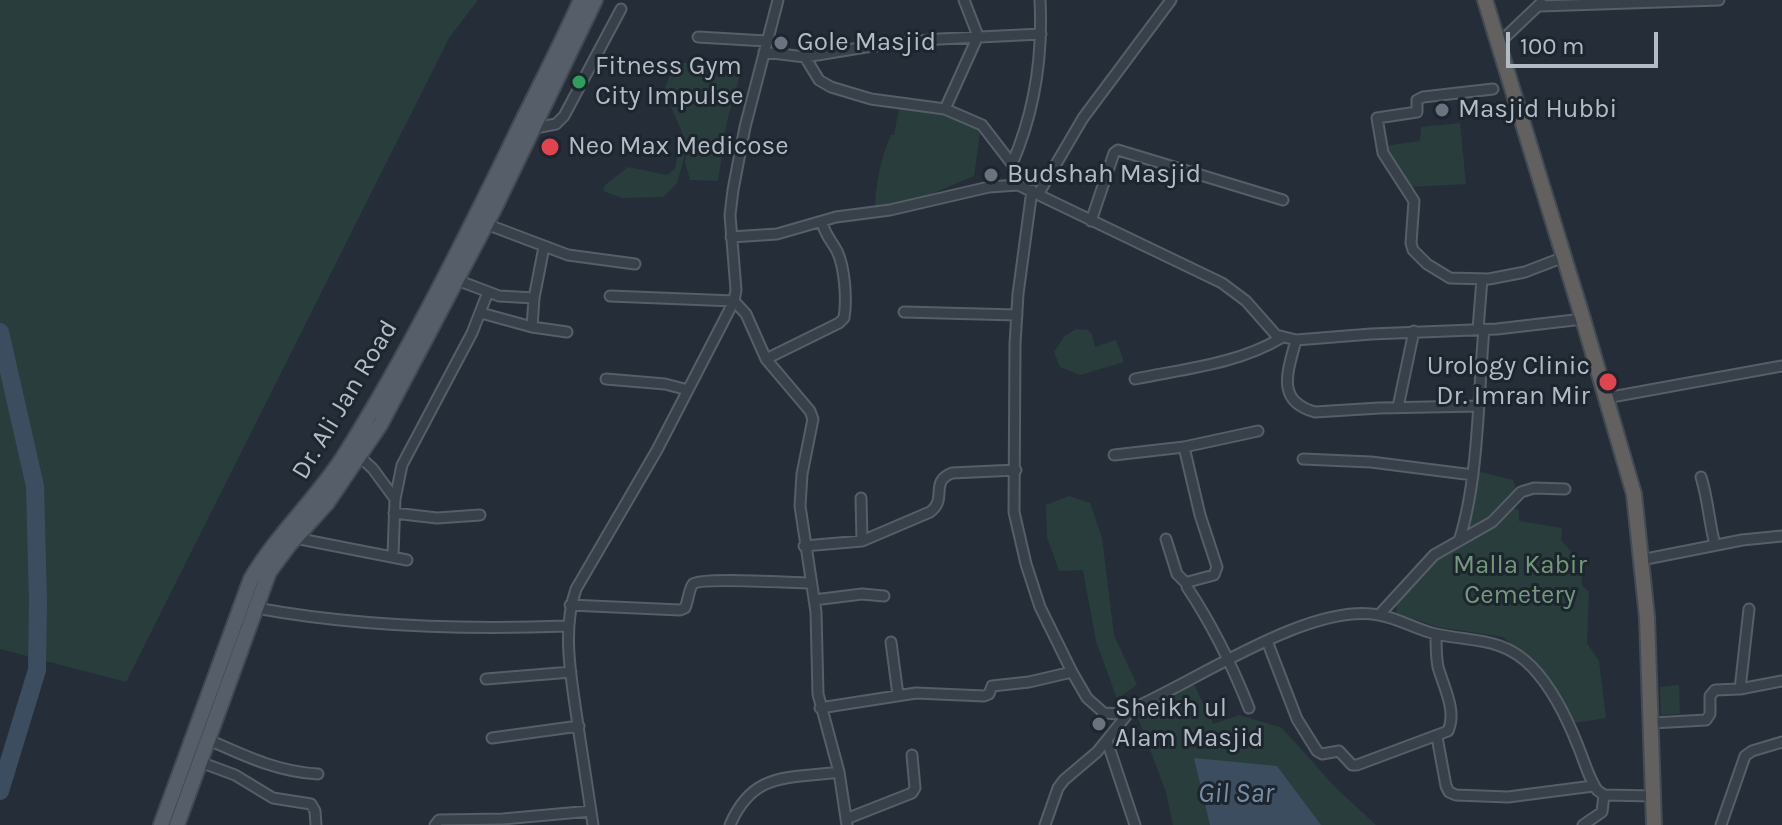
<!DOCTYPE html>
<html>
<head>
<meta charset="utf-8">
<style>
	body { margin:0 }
	#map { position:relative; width:1782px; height:825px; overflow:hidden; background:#252e38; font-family:Karla,sans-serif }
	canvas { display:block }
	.scale { position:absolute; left:1506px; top:32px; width:152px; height:36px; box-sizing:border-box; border:4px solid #b3bbc5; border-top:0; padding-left:10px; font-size:24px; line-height:28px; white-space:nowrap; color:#b3bbc5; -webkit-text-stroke:6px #1d252e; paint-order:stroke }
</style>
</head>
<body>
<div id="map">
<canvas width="1782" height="825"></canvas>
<div class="scale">100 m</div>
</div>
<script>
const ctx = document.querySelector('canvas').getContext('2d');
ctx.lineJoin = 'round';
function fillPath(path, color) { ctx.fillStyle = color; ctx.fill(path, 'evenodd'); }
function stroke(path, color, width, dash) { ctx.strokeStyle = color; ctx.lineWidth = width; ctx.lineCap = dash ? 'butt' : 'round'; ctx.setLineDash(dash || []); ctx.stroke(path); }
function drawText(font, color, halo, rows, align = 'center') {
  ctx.font = font + ' Karla,sans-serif'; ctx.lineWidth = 6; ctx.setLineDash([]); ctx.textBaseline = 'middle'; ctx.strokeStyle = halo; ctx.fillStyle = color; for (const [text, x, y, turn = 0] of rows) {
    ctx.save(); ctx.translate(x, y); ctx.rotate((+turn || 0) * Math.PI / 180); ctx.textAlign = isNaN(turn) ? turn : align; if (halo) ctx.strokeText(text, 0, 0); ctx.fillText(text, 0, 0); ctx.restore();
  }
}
fillPath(new Path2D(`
	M0 0H478L449 38 126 682 0 649Z
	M679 62 715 67 724 77 732 71H741L727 121 718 181 690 180 685 162 687 148 677 183 663 197 622 198 603 191 605 185 628 167 667 175 675 169 682 132 664 91 672 69Z
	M899 108C924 109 966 111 980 133L974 176 922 198 875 206C876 181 881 158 891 135H894Z
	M1460 123 1466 184 1409 187 1385 146 1420 141 1421 127Z
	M1076 329 1088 330 1092 334 1095 347 1116 340 1124 362 1080 375 1060 367 1054 352 1064 337Z
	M1477 471 1513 480 1516 489 1482 523 1466 531Z
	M1069 496 1090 503 1102 538 1114 635 1137 685 1117 699 1096 641 1083 570 1059 571 1047 537 1046 505Z
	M1510 506 1519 510V521L1562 528 1561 540 1581 563 1582 585 1589 592 1587 643 1599 661 1606 718 1574 723 1525 656 1503 637 1438 627 1396 613 1398 596 1426 565 1450 549 1484 532Z
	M1192 680 1213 724 1240 715 1282 728 1336 788 1376 825H1173L1166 792 1136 713Z
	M1679 685 1680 714 1661 715 1660 687Z`), '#293d3c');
fillPath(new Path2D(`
	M1194 758 1277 766 1321 825H1210Z`), '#3c4d60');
stroke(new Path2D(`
	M0 332 35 486 38 601 37 670 0 791`), '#3c4d60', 18);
const minor = new Path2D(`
	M1540 6 1719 0
	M698 37 766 41
	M1499 43 1541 3
	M764 52 805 57 866 47 939 39 1041 34
	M805 57 819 80 831 87 871 99 945 109 982 125 1012 164 1018 185
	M1493 89 1423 97 1417 100V112L1377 118 1383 153 1414 201 1411 243 1413 250 1427 264 1450 278 1489 279 1525 272 1564 257
	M945 109 978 36 964 0
	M535 128 556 124 564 116 621 9
	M1012 164C1035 111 1043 58 1040 0
	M1032 190 1018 294 1015 344 1014 512 1026 564 1040 607 1072 672 1087 698 1104 713 1120 714C1187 688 1307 601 1379 615 1398 618 1417 630 1436 634 1473 642 1503 637 1532 667 1553 689 1567 718 1578 746 1584 760 1588 777 1597 790L1604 795 1654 796
	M1039 193 1083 118 1171 0
	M1091 221 1114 153 1118 150 1283 200
	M486 224 568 255 635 264
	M731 237 777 234 836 217 890 210 989 187 1018 185 1222 283 1246 301 1276 335 1296 340 1371 334 1497 329 1583 319
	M457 280 499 296 534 298
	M610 296 734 301 746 314 766 359 810 411 813 419 802 474 800 506 816 612 818 694 839 772 847 825
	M904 312 1017 315
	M481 313 532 327 567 332
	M532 327 534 298 544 247
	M1478 329 1482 279
	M1296 340C1288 371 1275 401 1315 412L1379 408 1477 406
	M766 359 839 323 844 318C847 300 845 268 837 251 831 240 825 235 822 222
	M606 379 665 384 688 390
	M1135 379C1183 369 1238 364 1281 338
	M1606 398 1782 366
	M1398 407 1414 331
	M1184 447 1200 515 1217 567 1214 575 1188 582 1187 587C1213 626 1232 665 1249 708
	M1114 455 1184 447 1258 431
	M359 456 373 469 395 499
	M1303 459 1371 462 1473 475
	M1701 477C1708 499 1709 522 1715 545
	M861 498 862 541
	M394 513 437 518 480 515
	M295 538 407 560
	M1166 539 1177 574 1187 584
	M1459 541C1479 479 1478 395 1484 329
	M804 546 862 541 930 512C948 499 929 482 952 473L1016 470
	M393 556 395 499 402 465 472 333 488 292
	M1641 560 1742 540 1782 536
	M814 600 862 594 884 596
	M570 605 680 610 685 608C688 602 689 588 693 584 702 577 793 583 810 583
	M256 608C359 627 464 630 568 626
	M1379 615 1434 555 1492 522 1521 492 1534 488 1565 489
	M1267 641 1297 719 1317 751 1322 754 1339 751 1352 765H1357L1448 731C1457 711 1444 688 1438 667 1436 657 1436 645 1436 634
	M891 642 898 695
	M486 679 571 672
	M1740 689 1749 609
	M820 708 916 693 984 696 989 694 992 686 1029 682 1072 672
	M1652 723 1706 720 1710 714V696L1715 690 1740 689 1782 681
	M1437 737 1446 786 1449 792 1456 795 1508 797 1593 786
	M492 738 579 726
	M209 740C245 756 278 772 318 774
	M1107 741 1135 825
	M200 762 235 775 273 798 311 804 315 811 316 825
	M846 819 912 793 915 788 912 755
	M435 825 439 820 503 819 591 811
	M593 825C588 792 583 759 578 726 572 681 561 632 576 589L657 450 734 301 736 290 730 215 733 190 745 127 778 0
	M730 825C753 771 788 779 839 772
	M1045 825 1058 788 1064 780 1097 752 1131 710
	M1583 825 1602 812 1604 795
	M1721 825 1745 756 1752 751 1782 742`);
const primary = new Path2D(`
	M161 825 251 579C278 533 318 498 346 453 406 357 457 255 507 153 531 102 558 52 581 0
	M177 825 269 572 289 545 327 503 380 425 495 207 595 0`);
const trunk = new Path2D(`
	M1485 0 1583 319 1634 494 1647 617 1654 825`);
stroke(minor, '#565e67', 13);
stroke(primary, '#414952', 18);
stroke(trunk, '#434b54', 18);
stroke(minor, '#384049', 9);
stroke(primary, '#565f69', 14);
stroke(trunk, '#626160', 14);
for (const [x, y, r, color] of [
	[781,43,8,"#6b7280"],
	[579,82,8,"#2e9e5b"],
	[1442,110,8,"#6b7280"],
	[550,147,10,"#e0444e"],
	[991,175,8,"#6b7280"],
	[1608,382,10,"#e0444e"],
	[1099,724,8,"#6b7280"]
]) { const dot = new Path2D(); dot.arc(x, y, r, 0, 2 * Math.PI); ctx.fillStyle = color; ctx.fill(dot); stroke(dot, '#1d252e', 3); }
drawText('26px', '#b3bbc5', '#1d252e', [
	["Gole Masjid",797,43],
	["Fitness Gym",595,67],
	["City Impulse",595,97],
	["Masjid Hubbi",1458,110],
	["Neo Max Medicose",568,147],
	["Budshah Masjid",1007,175],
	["Urology Clinic",1590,367,"right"],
	["Dr. Imran Mir",1590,397,"right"],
	["Sheikh ul",1115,709],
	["Alam Masjid",1115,739]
], 'left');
drawText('26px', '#b3bbc5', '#1d252e', [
	["Dr. Ali Jan Road",345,400,-59]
]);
drawText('26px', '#74987a', '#1d252e', [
	["Malla Kabir",1520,566],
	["Cemetery",1520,596]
]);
drawText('italic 28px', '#778ea5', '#1d252e', [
	["Gil Sar",1236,794]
]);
</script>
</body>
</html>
